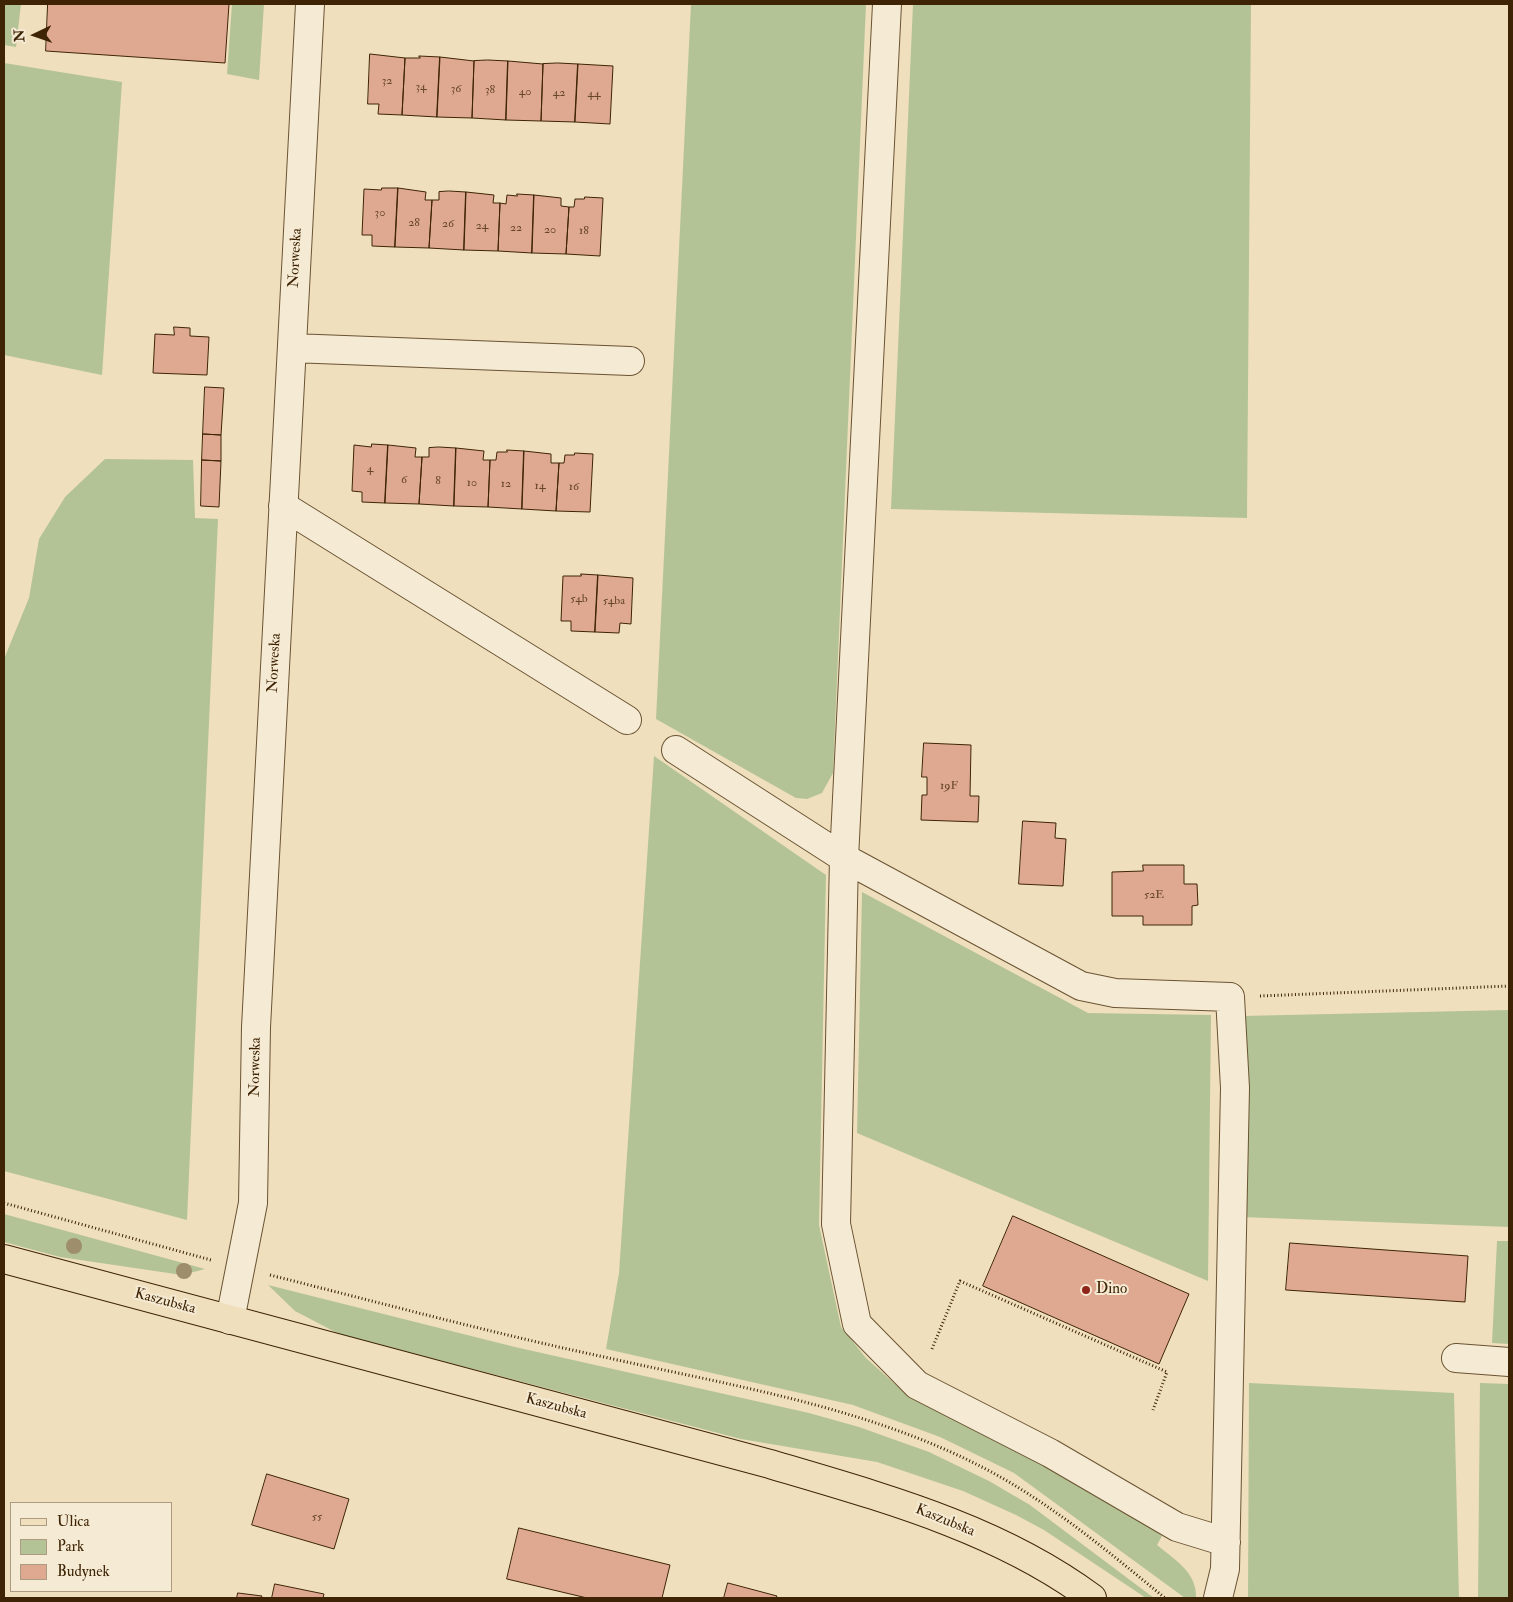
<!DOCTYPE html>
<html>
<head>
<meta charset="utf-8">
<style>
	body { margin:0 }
	#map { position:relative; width:1513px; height:1602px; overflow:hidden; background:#efdfbd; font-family:"IM FELL Double Pica",serif }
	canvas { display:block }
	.frame { position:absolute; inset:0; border:5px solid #3e2404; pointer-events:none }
	.legend { position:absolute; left:10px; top:1502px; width:162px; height:90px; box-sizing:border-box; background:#f5ead4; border:1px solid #ac9b81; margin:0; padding:6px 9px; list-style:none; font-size:15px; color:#3e2404 }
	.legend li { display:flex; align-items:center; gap:10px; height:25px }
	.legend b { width:25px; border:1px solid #ac9b81 }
	.north { position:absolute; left:10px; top:10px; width:50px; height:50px; -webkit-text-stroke:4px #f5ead4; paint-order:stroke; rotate:267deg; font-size:14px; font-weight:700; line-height:20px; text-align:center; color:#3e2404 }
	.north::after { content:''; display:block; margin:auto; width:18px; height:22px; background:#3e2404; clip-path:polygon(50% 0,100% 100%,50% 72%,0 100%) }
</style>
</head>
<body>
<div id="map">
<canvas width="1513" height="1602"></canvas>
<div class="frame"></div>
<ul class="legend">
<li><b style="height:6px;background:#efdfbd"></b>Ulica</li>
<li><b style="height:14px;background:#b4c395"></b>Park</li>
<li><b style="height:14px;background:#dfa991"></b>Budynek</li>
</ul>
<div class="north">N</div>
</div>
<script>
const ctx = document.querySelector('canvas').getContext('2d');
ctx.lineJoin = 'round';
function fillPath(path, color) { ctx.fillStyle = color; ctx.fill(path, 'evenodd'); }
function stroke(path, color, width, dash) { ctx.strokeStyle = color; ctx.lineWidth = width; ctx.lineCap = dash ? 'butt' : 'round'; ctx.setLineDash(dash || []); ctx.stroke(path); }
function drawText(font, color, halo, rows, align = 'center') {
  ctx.font = font + ' "IM FELL Double Pica",serif'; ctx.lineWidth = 4; ctx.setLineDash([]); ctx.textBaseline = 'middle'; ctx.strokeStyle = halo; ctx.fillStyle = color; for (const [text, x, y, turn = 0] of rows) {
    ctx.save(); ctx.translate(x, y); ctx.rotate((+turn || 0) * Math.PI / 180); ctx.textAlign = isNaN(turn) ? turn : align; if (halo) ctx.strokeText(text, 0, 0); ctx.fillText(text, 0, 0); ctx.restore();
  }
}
fillPath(new Path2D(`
	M4 4H21L16 47 4 45Z
	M232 4H264L259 80 227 74Z
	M691 4H866L833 773 822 793 807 799 796 798 656 719Z
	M913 4H1251L1247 518 891 509Z
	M4 63 122 82 102 375 4 355Z
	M105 459 193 460 195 518 218 519 187 1220 4 1171V659L29 598 39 539 65 497Z
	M654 756 826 875 819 1225 841 1327 866 1358 908 1396 1042 1462 1128 1507 1162 1536 1157 1545C1175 1560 1197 1572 1196 1598H1185L1014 1473 940 1437 853 1405 606 1349 619 1273Z
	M862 892 1088 1013 1211 1015 1208 1281 857 1133Z
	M1509 1010V1227L1241 1217 1242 1016Z
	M4 1214 205 1269 182 1275 60 1257 4 1242Z
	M1497 1241H1509V1344L1492 1343Z
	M268 1285 515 1347 809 1413 859 1427 929 1452 989 1481 1030 1505 1154 1598H1146L1044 1530 1016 1515 963 1491 877 1462 741 1439 339 1334 295 1311Z
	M1249 1383 1454 1393 1459 1598H1248Z
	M1480 1383 1509 1384V1598H1478Z`), '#b4c395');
const building = new Path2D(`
	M48 4H229L225 63 46 51Z
	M370 54 405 58 402 115 378 114 379 104H368Z
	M419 56 440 57 437 117 402 115 405 58H420Z
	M440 57 474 61 472 118 437 117Z
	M488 60 508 61 506 120 472 118 474 61Z
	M508 61 543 64 541 121 506 120Z
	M558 63 578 64 575 122 541 121 543 64Z
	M578 64 613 66 610 124 575 122Z
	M382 188H398L395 247 372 246V235H362L364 189 381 190Z
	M398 188 426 192 425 200H432L429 248 395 247Z
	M449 191 466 192 464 250 429 248 432 200H439V192Z
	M466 192 494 195 493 203H500L498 251 464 250Z
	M517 194 534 195 532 253 498 251 500 203 506 204 507 195 517 196Z
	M534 195 561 198V206L569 207 566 254 532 253Z
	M585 197 603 198 600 256 566 254 569 207H574L575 199H584Z
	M174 327 190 328V336L209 337 207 375 153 373 155 334 174 335Z
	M205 387 224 388 221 435 203 434Z
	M203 434 221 435V461L202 460Z
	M372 444 388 445 385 503 362 502V492L352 491 354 445 371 447Z
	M388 445 416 448 415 457H422L419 504 385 503Z
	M439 447 456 448 454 506 419 504 422 457H429V448Z
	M456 448 484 451 483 460H490L488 507 454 506Z
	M507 450 524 451 522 509 488 507 490 460H496L497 452H507Z
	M524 451 551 454V463H559L556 511 522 509Z
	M575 453 593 454 590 512 556 511 559 463H564L565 455H574Z
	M202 460 221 461 219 507 201 506Z
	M581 574 598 575 595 632 571 631V621H561L563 576H581Z
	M598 575 633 578 631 624 620 623 619 633 595 632Z
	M924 743 971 745 970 796H979L978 822 921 820 922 795H927V777H922Z
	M1023 821 1056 823 1055 838 1066 839 1063 886 1019 884Z
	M1143 865H1184V884H1197L1198 905 1192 906V925H1143V916H1112V872L1143 871Z
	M1013 1216 1189 1294 1159 1364 983 1286Z
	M1290 1243 1468 1256 1465 1302 1286 1290Z
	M267 1474 349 1499 334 1549 252 1525Z
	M519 1528 670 1565 662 1598H587L507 1579Z
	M728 1583 777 1596 776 1598H724Z
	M275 1584 324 1594 323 1598H272Z
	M238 1593 262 1596 261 1598H237Z`);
fillPath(building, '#dfa991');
stroke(building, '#3e2404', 1);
const minor = new Path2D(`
	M887 4 844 858 836 1224 857 1324 917 1385 1050 1453 1177 1527 1226 1542
	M292 348 630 361
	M283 506 627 720
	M676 750 844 858 1081 986 1115 993 1230 997 1235 1088 1225 1569 1218 1598
	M230 1320 253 1203 256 1027 310 4
	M1456 1358 1509 1362`);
const major = new Path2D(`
	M4 1259 770 1464C881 1497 998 1528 1092 1598`);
stroke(minor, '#6a5332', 30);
stroke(major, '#3e2404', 30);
stroke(new Path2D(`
	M1260 996 1509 986
	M4 1203 211 1260
	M270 1275C381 1303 492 1333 604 1357 729 1385 861 1406 976 1464 1046 1499 1105 1549 1165 1598
	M932 1349 960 1281 1167 1372 1153 1410`), '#3e2404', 3, [1, 2.5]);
stroke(minor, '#f5ead4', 28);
stroke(major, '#efdfbd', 28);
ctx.fillStyle = '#9e8e6b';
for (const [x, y] of [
	[74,1246],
	[184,1271]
]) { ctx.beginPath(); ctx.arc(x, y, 8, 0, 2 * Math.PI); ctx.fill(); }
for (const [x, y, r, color] of [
	[1086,1290,5,"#8f2418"]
]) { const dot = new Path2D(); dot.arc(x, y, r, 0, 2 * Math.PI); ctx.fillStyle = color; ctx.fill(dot); stroke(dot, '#f5ead4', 2); }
drawText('12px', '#664527', null, [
	["32",387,81],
	["34",421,87],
	["36",456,89],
	["38",490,90],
	["40",525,92],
	["42",559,93],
	["44",594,94],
	["30",380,213],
	["28",414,223],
	["26",448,224],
	["24",482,226],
	["22",516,228],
	["20",550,230],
	["18",584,231],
	["4",370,469],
	["6",404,480],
	["8",438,481],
	["10",472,483],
	["12",506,484],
	["14",540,486],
	["16",574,487],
	["54b",579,599],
	["54ba",614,601],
	["19F",949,786],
	["52E",1154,895],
	["55",317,1517]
]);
drawText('15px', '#3e2404', '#f5ead4', [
	["Norweska",296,258,-87],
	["Norweska",275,663,-87],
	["Norweska",256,1067,-89],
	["Kaszubska",165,1302,15],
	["Kaszubska",556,1407,15],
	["Kaszubska",945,1521,22]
]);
drawText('15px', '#3e2404', '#f5ead4', [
	["Dino",1096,1290]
], 'left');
</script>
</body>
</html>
